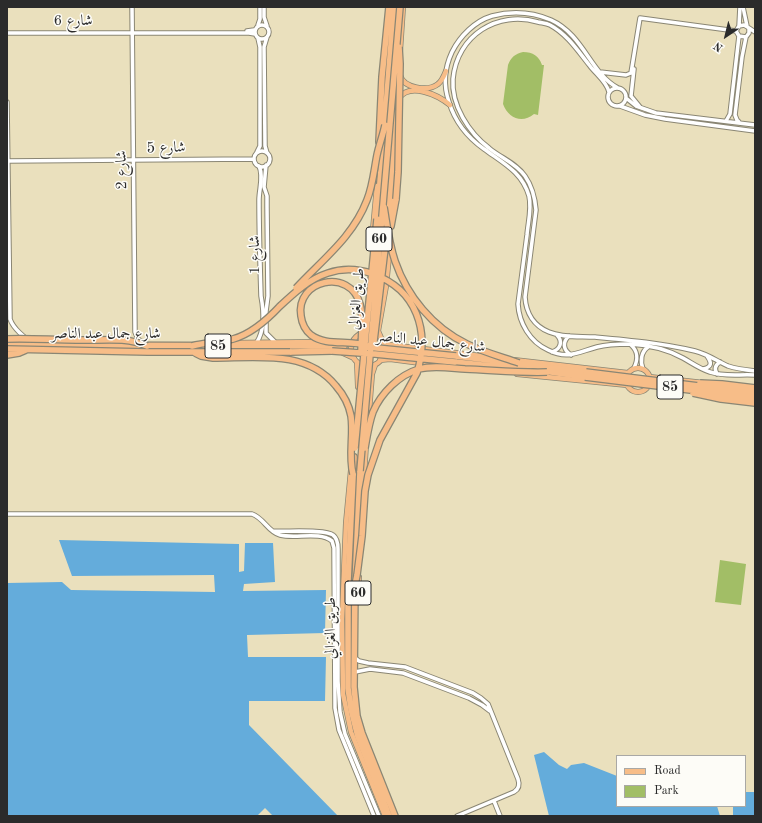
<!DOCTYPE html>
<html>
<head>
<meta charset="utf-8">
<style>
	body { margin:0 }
	#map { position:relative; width:762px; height:823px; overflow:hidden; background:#eae0bd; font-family:"Old Standard TT",serif }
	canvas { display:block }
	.frame { position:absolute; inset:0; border:8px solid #2b2b2b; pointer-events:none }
	.legend { position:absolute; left:616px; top:755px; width:130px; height:52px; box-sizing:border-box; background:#fdfcf7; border:1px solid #a9a8a5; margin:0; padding:5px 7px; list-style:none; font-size:12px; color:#2b2b2b }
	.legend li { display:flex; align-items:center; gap:8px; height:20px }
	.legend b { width:20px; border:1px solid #a9a8a5 }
	.north { position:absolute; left:706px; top:16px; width:40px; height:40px; -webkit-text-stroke:3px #fdfcf7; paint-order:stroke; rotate:215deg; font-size:11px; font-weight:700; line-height:16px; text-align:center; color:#2b2b2b }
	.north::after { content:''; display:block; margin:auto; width:14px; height:18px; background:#2b2b2b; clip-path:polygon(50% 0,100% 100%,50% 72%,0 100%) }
</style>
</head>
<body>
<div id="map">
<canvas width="762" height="823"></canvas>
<div class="frame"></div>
<ul class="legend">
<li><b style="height:5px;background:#f7bd88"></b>Road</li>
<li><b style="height:11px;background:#a2be66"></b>Park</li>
</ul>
<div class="north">N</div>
</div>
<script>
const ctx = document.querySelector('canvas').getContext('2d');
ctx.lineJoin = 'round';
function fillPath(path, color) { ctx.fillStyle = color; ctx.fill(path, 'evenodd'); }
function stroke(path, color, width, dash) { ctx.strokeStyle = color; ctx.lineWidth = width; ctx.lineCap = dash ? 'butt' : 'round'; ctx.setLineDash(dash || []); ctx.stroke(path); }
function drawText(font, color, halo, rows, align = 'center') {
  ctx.font = font + ' "Old Standard TT",Amiri,serif'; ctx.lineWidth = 3; ctx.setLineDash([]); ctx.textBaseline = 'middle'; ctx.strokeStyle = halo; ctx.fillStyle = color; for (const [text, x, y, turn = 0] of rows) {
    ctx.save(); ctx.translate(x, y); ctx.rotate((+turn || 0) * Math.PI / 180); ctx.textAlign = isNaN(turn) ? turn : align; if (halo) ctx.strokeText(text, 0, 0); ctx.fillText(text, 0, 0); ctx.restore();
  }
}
fillPath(new Path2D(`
	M523 52C533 52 539 56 542 65H544L538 115 534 114C522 124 508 118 503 104L508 65C511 57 515 54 523 52Z
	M720 560 746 564 741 605 715 602Z`), '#a2be66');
fillPath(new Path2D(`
	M59 540 239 544V572L244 571 245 543H273L275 582 244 584 243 591 326 590 325 633 247 635 248 657H326L325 701H249V725L338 816H273L265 808 257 816H7V583L62 582 71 590 215 592 214 575 72 576Z
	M544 752 559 765 567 769 571 765 584 763 617 776V806H717L720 816H549L534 755Z
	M745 792H755V816H733V806H745Z`), '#64acdb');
const minor = new Path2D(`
	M132 7 135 332 138 339 142 342
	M264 7V17L267 26
	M743 7 747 26
	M255 32a7 7 0 1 1 14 0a7 7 0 1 1-14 0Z
	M258 25 260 19V7
	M739 26 744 25 749 28V33L746 37 739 36 736 31 739 26 740 7
	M749 28 755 32
	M247 31 254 30
	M7 33H249L255 34
	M267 37 264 47 265 146 267 153
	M634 69 631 96 640 107
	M600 72 626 75 631 73 640 18 736 31
	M608 97a9 9 0 1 1 18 0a9 9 0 1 1-18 0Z
	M618 88C590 73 584 35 551 20 532 12 511 11 492 16 475 21 460 36 452 52 445 67 443 85 449 102 455 122 467 137 484 149 503 163 522 172 529 196 532 209 528 222 527 235 524 258 521 281 518 304 519 323 530 342 548 350 568 360 578 352 597 347 608 344 620 344 630 344 649 345 667 349 683 358 692 363 700 369 710 372 724 377 740 374 755 375
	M609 92C607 82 596 74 590 66 578 51 567 34 550 25 546 23 542 23 538 22 498 10 457 35 453 79 451 105 469 133 489 148 501 158 516 163 525 176 532 186 535 198 536 210L525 297C526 313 534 326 549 332 563 338 580 336 595 337 628 340 662 343 695 351 707 354 717 361 728 366 737 369 746 370 755 371
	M626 98 636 106 656 113 755 125
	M7 102 10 319C13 328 25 339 34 343
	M620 106 645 115 665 119 755 131
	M726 121 730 114 739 36
	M739 122 737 120 735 115 742 57 746 37
	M254 159a8 8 0 1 1 16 0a8 8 0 1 1-16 0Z
	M257 152 260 146V47L258 38
	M7 161 254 159
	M266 165 264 187 267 196V207L268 296 266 311V333L275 342
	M569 336C562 342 563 350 571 355
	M257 342C265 329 264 312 261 296 260 264 259 232 259 200 259 189 264 176 259 166
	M631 345C638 351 638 360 634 368
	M552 352C561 349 563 341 557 335
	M643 369C640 361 641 352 648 347
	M703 369C712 367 712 363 707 356
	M717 374C714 369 715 365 720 362
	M7 514H252C264 518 268 532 280 535 296 539 319 531 332 541L334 548 335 708 339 730 374 816
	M273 531C285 532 326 529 333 535 337 538 338 544 338 549V681L340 712 345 734 379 816
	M355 658 359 661 368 663 405 667 473 693 481 698 488 704 518 779C520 785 519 789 514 792L457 816
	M355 672 370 669 403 673 469 698 482 705 490 711
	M494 801 500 816`);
const major = new Path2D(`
	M400 51 403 7
	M400 75C403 88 428 92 438 84 442 81 444 76 446 71
	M399 98C410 82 438 95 450 105
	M395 129 397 90
	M391 213 394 148
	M372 240 377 186
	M351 349a17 17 0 1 1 34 0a17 17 0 1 1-34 0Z
	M381 338 378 331 386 286 390 246
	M383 342 391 345 497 358
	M225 343 323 342
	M343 353 354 358
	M380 360 390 359 436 365
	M514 360 628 373
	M357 362 358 387
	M626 380a12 12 0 1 1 24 0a12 12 0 1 1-24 0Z
	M517 374 627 385
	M650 377 704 383
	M368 424 372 374 375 365
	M351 470 346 523 342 619 343 694 351 732 385 816
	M363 489 366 445
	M357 601 359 577`);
const highway = new Path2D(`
	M379 142 382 77 389 7
	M377 219 394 7
	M388 221 391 154 395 126
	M391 226 396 199
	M7 345 344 346
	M290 352 332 351
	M456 356 586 372
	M455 362 529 370
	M544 371 585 377
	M354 457 348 581V688L351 709 358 737 389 816
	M360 471 355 585 354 687 357 716 362 733 395 816`);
stroke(minor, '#8a8674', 5.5);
stroke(major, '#8a8674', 6);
stroke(highway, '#8a8674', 8);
stroke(minor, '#fff', 3.5);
stroke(major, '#f7bd88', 4.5);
stroke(highway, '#f7bd88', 5.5);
const highwayBridge = new Path2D(`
	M396 199 398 172 400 64 399 47
	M384 207C387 225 389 243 395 261 407 296 433 328 467 344 483 352 502 357 519 363
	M296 288C322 260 353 237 367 200 373 185 374 170 377 155 379 145 383 135 385 125
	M279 307C294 293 309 279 328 273 343 268 359 269 373 274 417 290 430 331 417 373L380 440 368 475 365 491 362 536 357 575 355 585
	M7 339C30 338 53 340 76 340 99 341 125 336 147 346
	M374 341 386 240
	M192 346C206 342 219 343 233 339 252 334 268 319 281 305
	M367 347 456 356
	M7 349 148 352H290
	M332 351 375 354 455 362
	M195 353 201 356 213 358C255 358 306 349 336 386 343 394 349 405 351 416 354 435 348 455 353 474
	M361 353C361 337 364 319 360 304 350 267 295 280 301 316 302 324 305 330 311 335 327 347 350 339 368 346
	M7 355 19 353 26 350
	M586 372 755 393
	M585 377 755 398
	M700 383 722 384 755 388
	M693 393 721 399 755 403
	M355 448 377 219
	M365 448C367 436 369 423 373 412 381 393 399 375 419 369 433 365 450 368 465 369 492 370 520 373 547 372
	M360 471 400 7`);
stroke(highwayBridge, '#8a8674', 8, []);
stroke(highwayBridge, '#f7bd88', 5.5);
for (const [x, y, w] of [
	[379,239,26],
	[218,346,26],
	[670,387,26],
	[358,593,26]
]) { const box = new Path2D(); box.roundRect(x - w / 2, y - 12, w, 24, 3); ctx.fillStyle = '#fdfcf7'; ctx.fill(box); stroke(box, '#2b2b2b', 1); }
drawText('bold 14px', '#2b2b2b', null, [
	["60",379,239],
	["85",218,346],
	["85",670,387],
	["60",358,593]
]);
drawText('15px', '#2b2b2b', '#fdfcf7', [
	["شارع 6",73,21],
	["شارع 5",166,148,-1],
	["شارع 2",122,170,-91],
	["شارع 1",255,255,-90],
	["طريق الغزالي",357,299,-85],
	["شارع جمال عبد الناصر",106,334],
	["شارع جمال عبد الناصر",431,342,6],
	["طريق الغزالي",331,628,-90]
]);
</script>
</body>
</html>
